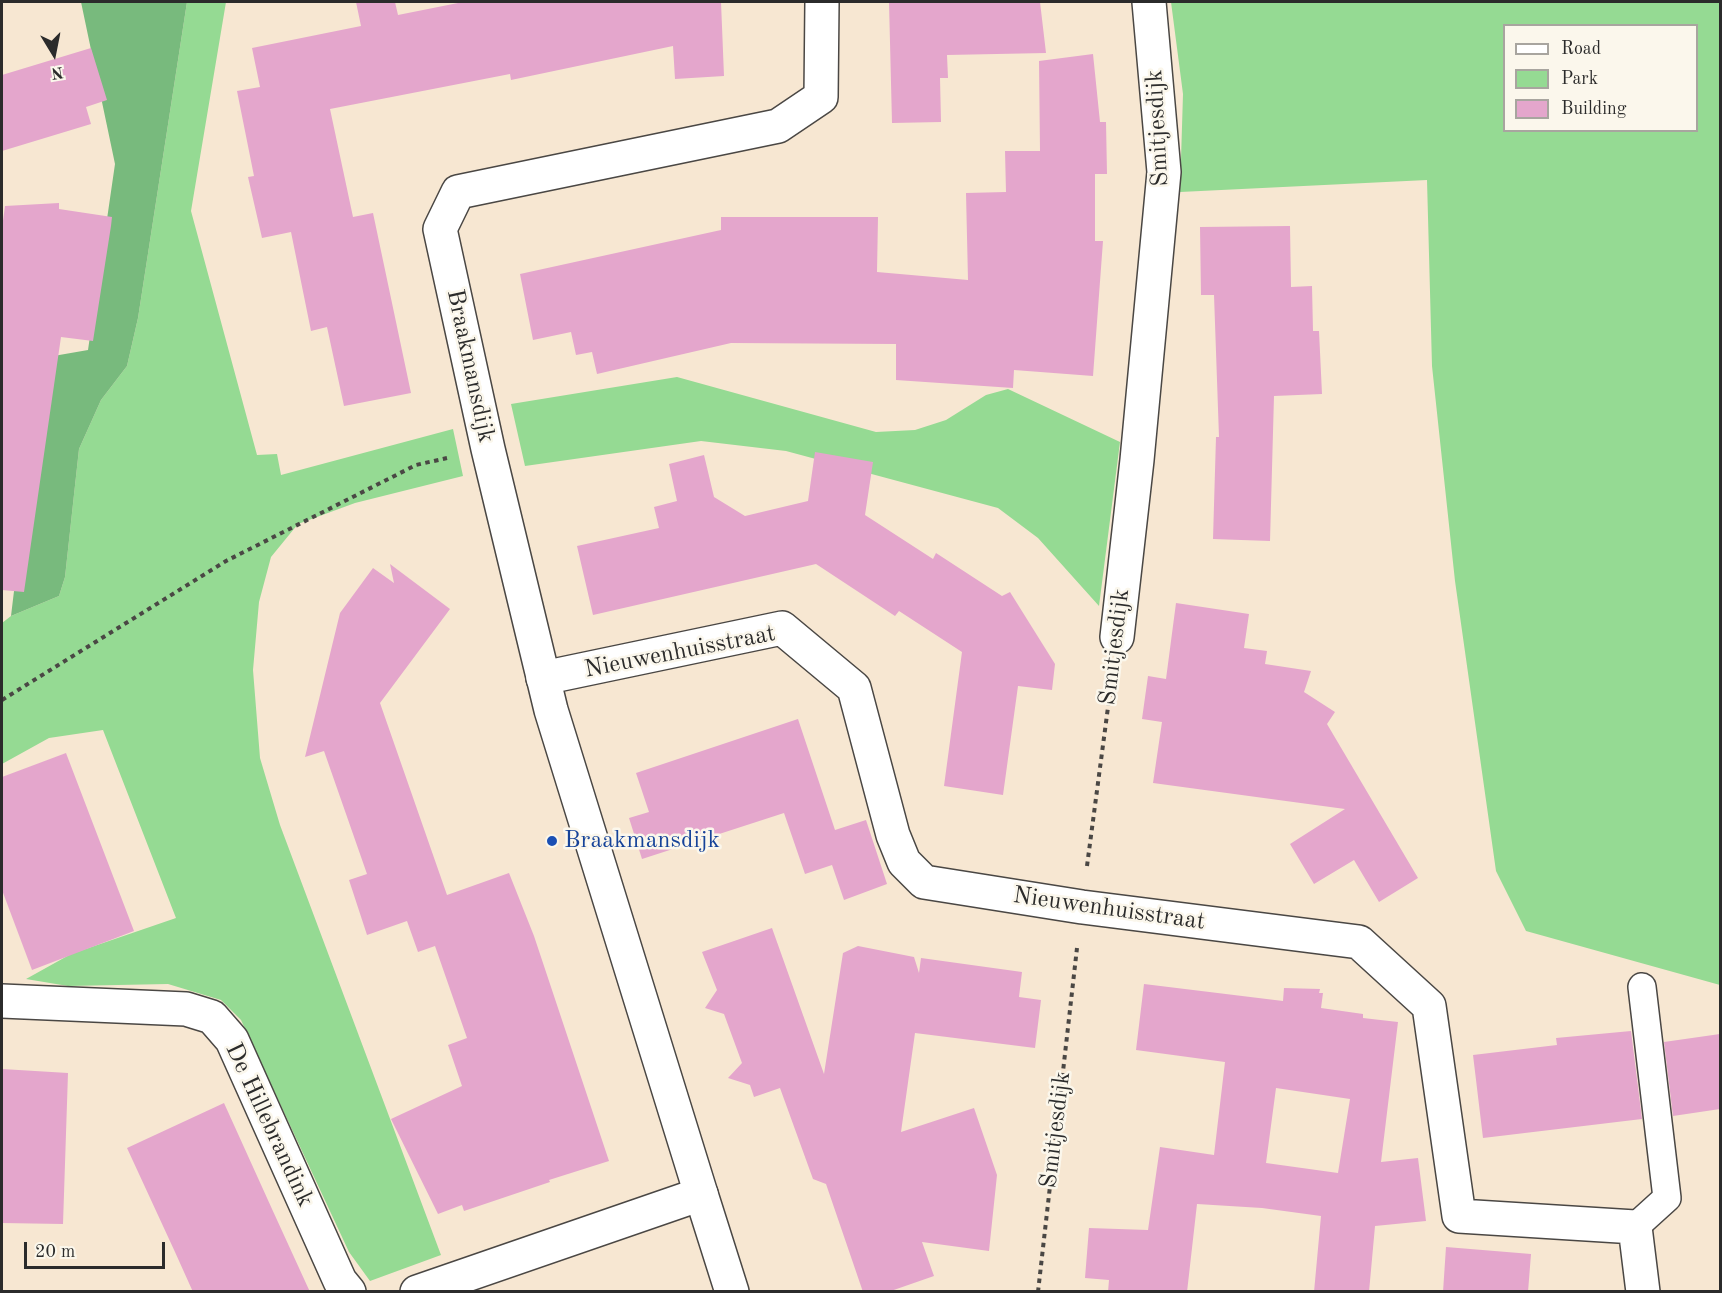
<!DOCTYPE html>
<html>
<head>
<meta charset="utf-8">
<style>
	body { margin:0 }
	#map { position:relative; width:1722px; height:1293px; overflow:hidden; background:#f7e7d2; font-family:"Old Standard TT",serif }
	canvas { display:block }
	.frame { position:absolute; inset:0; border:3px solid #2b2b2b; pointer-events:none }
	.legend { position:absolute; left:1503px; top:24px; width:195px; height:108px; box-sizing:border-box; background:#fbf7ec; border:2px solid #a8a59f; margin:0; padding:8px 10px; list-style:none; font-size:18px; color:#2b2b2b }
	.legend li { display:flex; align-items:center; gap:12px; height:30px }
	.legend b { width:30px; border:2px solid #a8a59f }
	.north { position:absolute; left:24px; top:24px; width:60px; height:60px; -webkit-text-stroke:4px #fbf7ec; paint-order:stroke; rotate:170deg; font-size:16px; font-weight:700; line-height:24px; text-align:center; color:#2b2b2b }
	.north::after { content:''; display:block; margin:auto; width:21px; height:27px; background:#2b2b2b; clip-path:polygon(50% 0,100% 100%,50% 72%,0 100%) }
	.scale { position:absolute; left:24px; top:1242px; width:141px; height:27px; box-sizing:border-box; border:3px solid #2b2b2b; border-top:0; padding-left:8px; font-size:18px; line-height:21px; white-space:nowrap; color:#2b2b2b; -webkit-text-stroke:4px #fbf7ec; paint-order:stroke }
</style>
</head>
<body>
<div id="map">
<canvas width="1722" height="1293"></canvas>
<div class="frame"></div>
<ul class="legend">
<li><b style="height:8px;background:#fff"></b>Road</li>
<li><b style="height:16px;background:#95da93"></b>Park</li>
<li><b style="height:16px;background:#e4a6cc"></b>Building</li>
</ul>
<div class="north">N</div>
<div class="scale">20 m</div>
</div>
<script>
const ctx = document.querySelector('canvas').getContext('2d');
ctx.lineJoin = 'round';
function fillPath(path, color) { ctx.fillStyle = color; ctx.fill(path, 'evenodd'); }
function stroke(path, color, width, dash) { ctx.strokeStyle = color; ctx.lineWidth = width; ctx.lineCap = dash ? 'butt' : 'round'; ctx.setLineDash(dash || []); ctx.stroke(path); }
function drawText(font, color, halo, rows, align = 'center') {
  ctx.font = font + ' "Old Standard TT",serif'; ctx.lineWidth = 5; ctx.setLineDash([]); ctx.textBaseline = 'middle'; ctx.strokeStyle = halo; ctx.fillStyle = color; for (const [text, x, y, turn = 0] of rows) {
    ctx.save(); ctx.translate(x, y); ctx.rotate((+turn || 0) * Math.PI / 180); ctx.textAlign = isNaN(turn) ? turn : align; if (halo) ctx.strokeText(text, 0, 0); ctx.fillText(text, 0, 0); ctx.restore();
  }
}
fillPath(new Path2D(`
	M187 2H226L191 211 257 455 277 454 281 475 453 429 463 476 355 503 298 524 271 557 259 602 253 670 260 758 280 825 441 1255 370 1281 349 1252 241 1020 221 1000 168 984 68 986 26 979 71 954 176 918 103 730 49 738 2 764V623L11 616 59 596 65 577 79 449 101 400 127 366 138 318Z
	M1171 2H1720V985L1526 931 1496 871 1455 581 1432 366 1427 180 1180 192 1183 94ZM1504 26H1696V130H1504Z
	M677 377 876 432 915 430 946 420 986 395 1008 389 1120 442 1099 606 1038 538 998 508 786 451 701 441 525 466 511 404Z`), '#95da93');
fillPath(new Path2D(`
	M81 2H187L138 318 127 366 101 400 79 449 65 577 59 596 11 616 42 358 88 350 115 164Z`), '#78ba7d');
fillPath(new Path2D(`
	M356 2H395L398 15 463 2H721L724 76 675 79 673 46 511 80 510 74 330 109 353 217 373 213 411 393 344 406 327 327 311 331 291 232 262 238 248 177 254 176 237 91 260 87 252 48 361 26Z
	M889 2H1040L1046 53 947 55 948 78H940L941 122 892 123Z
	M91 48 107 100 86 107 91 124 2 151V75Z
	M1093 54 1100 122H1106L1107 174H1095V241H1103L1093 376 1014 370 1013 388 896 380V344L731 343 597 374 592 352 576 355 571 332 533 340 520 274 721 230V217H878L877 272 968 280 966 193 1006 192 1005 151H1040L1039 61Z
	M59 203V209L112 217 111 226 93 341 61 337 24 592 2 590V228L5 206Z
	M1290 226 1291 287 1312 286 1313 331H1319L1322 394 1274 396 1270 541 1213 539 1216 437H1219L1214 295H1201L1200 227Z
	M815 452 873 462 865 515 933 559 936 553 1002 596 1010 592 1055 664 1052 690 1018 686 1003 795 944 786 962 652 899 611 895 616 816 564 593 615 577 546 659 528 654 507 677 501 669 464 704 455 714 497 745 516 808 501Z
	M390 564 450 609 380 703 447 895 509 873 534 936 609 1161 549 1180 550 1182 464 1211 462 1205 438 1214 391 1119 462 1086 448 1045 467 1038 435 946 418 952 407 921 367 935 349 880 367 874 324 751 305 757 340 613 373 568 394 583Z
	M1176 603 1249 614 1244 648 1267 651 1265 664 1311 671 1304 692 1335 712 1327 724 1418 878 1379 902 1354 860 1314 884 1290 844 1345 809 1153 783 1162 722 1142 719 1148 676 1166 679Z
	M798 719 835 830 866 820 887 884 844 900 832 865 805 874 784 813 642 859 629 818 649 812 636 773Z
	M66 753 134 931 32 970 2 890V777Z
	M772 928 824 1074 843 953 858 946 914 957 919 973 921 958 1022 972 1019 997 1041 1000 1035 1048 915 1033 901 1132 974 1108 997 1175 989 1251 922 1242 934 1276 888 1292H863L826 1184 813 1179 780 1088 754 1097 750 1085 728 1078 742 1063 724 1014 705 1008 717 990 702 952Z
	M1144 984 1283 1001 1284 988 1320 989 1319 993H1323L1321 1008 1363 1014V1018L1398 1022 1381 1162 1418 1158 1426 1221 1375 1226 1369 1292H1314L1321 1216 1262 1208 1197 1204 1187 1292H1108L1109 1280 1085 1278 1089 1228 1148 1230 1160 1147 1214 1155 1225 1062 1136 1050ZM1276 1088 1350 1099 1338 1173 1266 1163Z
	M1631 1031 1642 1119 1483 1138 1473 1055 1557 1045 1556 1038Z
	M1720 1034V1109L1673 1116 1664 1042Z
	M2 1069 68 1073 63 1224 2 1223Z
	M224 1103 272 1209 310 1292H193L175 1252 127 1148Z
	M1446 1247 1531 1254 1528 1292H1443Z`), '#e4a6cc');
const service = new Path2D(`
	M1635 1227 1667 1198 1642 987`);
const minor = new Path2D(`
	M1117 637 1137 460 1164 172 1149 2
	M543 678 782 628 854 688 893 835 904 862 924 882 1082 907 1359 942 1429 1006 1459 1216 1635 1227 1643 1292
	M2 1001 186 1009 212 1017 232 1040 340 1281 349 1292
	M701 1194 732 1292`);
const tertiary = new Path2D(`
	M417 1292 701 1194 551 710 488 449 440 229 458 192 778 126 821 97 822 2`);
stroke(service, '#4a4744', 30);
stroke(minor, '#4a4744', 36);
stroke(tertiary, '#4a4744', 36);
stroke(new Path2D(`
	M2 700 226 561 416 465 447 458
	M1087 866 1112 677
	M1038 1292 1077 948`), '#4a4744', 4, [4.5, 4.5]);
stroke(service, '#fff', 27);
stroke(minor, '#fff', 33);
stroke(tertiary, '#fff', 33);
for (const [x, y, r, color] of [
	[552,841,6,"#1a4fb4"]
]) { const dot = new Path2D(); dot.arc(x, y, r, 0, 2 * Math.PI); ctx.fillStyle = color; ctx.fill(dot); stroke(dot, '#fbf7ec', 2); }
drawText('24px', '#2b2b2b', '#fbf7ec', [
	["Smitjesdijk",1158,128,-93],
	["Braakmansdijk",470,366,78],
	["Smitjesdijk",1115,647,-83],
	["Nieuwenhuisstraat",680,652,-11],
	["Nieuwenhuisstraat",1109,909,8],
	["De Hillebrandink",269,1125,65],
	["Smitjesdijk",1056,1130,-83]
]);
drawText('24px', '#164399', '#fbf7ec', [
	["Braakmansdijk",564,841]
], 'left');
</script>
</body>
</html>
